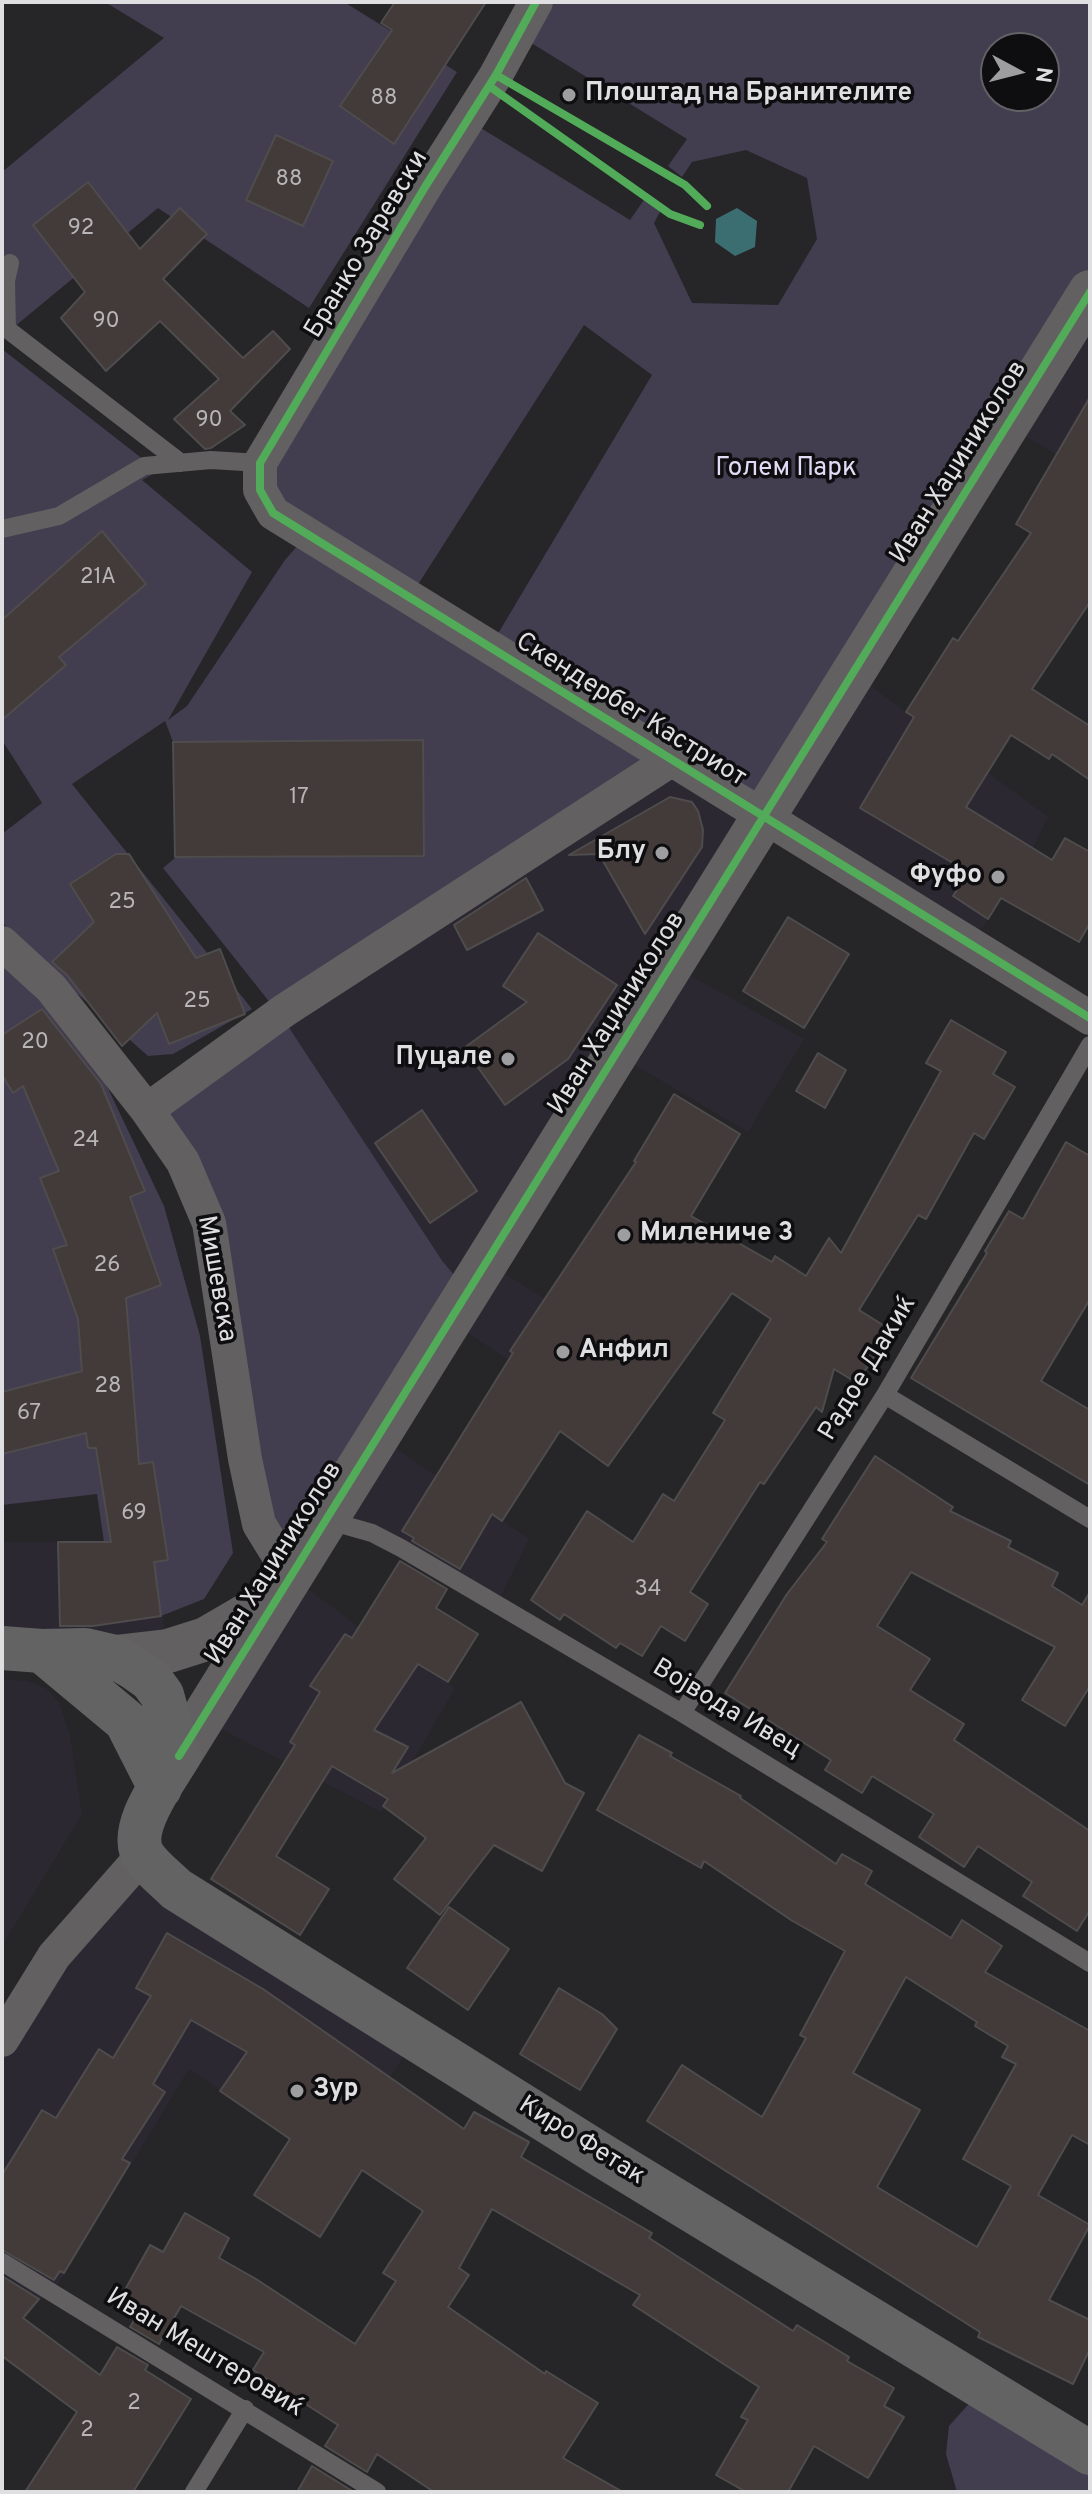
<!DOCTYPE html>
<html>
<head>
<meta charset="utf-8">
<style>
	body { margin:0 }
	#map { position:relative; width:1092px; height:2494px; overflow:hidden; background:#262528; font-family:Overpass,sans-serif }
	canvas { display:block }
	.frame { position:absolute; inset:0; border:4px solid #dfdee1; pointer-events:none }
	.north { position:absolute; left:980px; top:32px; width:80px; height:80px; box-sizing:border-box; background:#0e0d0f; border:2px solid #626163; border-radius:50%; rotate:97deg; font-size:22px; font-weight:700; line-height:32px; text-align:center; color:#dfdee1 }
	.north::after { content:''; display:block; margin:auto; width:28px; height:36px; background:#9e9da0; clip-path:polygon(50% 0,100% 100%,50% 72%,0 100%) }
</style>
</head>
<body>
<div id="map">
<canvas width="1092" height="2494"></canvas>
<div class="frame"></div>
<div class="north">N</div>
</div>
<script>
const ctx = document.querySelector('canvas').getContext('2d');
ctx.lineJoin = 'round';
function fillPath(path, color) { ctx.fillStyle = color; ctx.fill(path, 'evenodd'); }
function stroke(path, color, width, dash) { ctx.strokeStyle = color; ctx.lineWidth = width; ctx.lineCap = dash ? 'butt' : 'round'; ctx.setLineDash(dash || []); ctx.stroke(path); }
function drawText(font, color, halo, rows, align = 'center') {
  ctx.font = font + ' Overpass,sans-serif'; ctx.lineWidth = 7; ctx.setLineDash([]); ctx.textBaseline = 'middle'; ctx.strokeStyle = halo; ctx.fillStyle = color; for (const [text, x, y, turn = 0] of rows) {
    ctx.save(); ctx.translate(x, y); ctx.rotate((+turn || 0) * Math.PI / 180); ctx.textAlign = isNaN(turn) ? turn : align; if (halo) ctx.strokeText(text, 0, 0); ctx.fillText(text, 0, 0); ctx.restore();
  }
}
fillPath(new Path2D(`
	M1068 328 1090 343V475L1007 425Z
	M853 673 1048 817 1033 848 988 919 969 944 764 818 672 965 804 1039 748 1132 616 1054 487 1262 548 1301 577 1406 450 1321 468 1291 443 1262 279 1014 671 760Z
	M378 1436 529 1539 497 1604 326 1520Z
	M2 1542H104L155 1568 168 1651 2 1648Z
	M291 1576 359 1627 455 1688 400 1784 381 1812 202 1719Z
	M2 1679 27 1681 46 1688 59 1703 70 1735 82 1814 2 1946Z
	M143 1855 416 2039 328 2165 189 2069 53 2293 36 2302 2 2347V2040Z`), '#2b2832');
fillPath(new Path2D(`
	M105 2H344L457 72 309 308 158 208 2 337V172L164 38Z
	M540 2H1090V291L763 817 670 760 280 1014 443 1262 468 1291 291 1576 259 1524 209 1223 147 1110 279 1014 163 868 175 858 423 856 173 742 165 721 72 784 252 1009 173 1054 148 1056 46 966 2 922V834L42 803 2 740V349L158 471 142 480 252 572 168 720 187 706 285 560 307 535 260 490 468 120 630 220 646 197 662 208 654 223 692 303 778 305 817 239 807 178 746 150 692 162 682 177 668 166 687 139 520 36ZM996 48H1044V96H996ZM584 325 652 375 490 647 410 597Z
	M2 965 18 978 94 1059 164 1206 200 1336 233 1553 204 1599 161 1616 155 1568 104 1542 97 1494 2 1505Z
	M983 2388 1090 2453V2492H957L946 2454 949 2426Z`), '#433d50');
fillPath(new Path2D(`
	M737 208 757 221 755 247 735 256 715 242 716 219Z`), '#3b6e71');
const building = new Path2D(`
	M395 2H486L394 144 340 106 392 30 381 23Z
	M276 135 333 161 303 226 246 200Z
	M88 182 140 249 180 208 207 234 163 279 243 358 273 331 290 349 230 411 245 425 211 448 205 449 174 419 219 379 160 321 106 371 61 318 85 292 33 225Z
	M1090 397V602L1032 689 1090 726V780L1052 754 1049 759 1011 735 966 807 1052 860 1065 838 1090 852V923L1079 942 1001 898 988 919 953 896 968 872 860 808 914 717 906 712 953 638 958 641 1031 533 1016 524Z
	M102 531 146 584 59 657 66 665 2 720V620Z
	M423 740 424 856 175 857 173 742Z
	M670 797 692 802 698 811 703 830 702 847 645 934 599 854 569 855Z
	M116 854H129L196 958 220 949 245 1014 169 1044 157 1013 122 1046 67 975 52 962 94 922 70 884Z
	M526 878 543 910 467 950 454 925Z
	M788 917 849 954 804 1028 743 991Z
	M538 933 617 985 568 1059 505 1105 464 1048 527 1002 503 986Z
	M42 1009 101 1084 145 1191 130 1197 161 1285 126 1298 139 1464 153 1462 168 1560 154 1562 161 1616 93 1626H60L58 1542H111L96 1448H88L86 1433 2 1454V1392L82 1371 78 1319 53 1249 67 1245 40 1178 59 1171 23 1086 13 1093 2 1075V1035Z
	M951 1020 1006 1052 993 1074 1015 1087 984 1139 974 1133 926 1219 918 1215 859 1310 891 1330 857 1383 834 1369 822 1412 816 1407 764 1484 760 1482 690 1592 708 1604 685 1641 661 1626 642 1656 620 1643 616 1648 564 1614 560 1620 531 1600 587 1511 633 1542 663 1494 674 1501 725 1420 713 1413 771 1319 732 1293 608 1466 560 1431 502 1521 492 1514 460 1569 412 1541 414 1538 402 1531 513 1353 510 1351 636 1162 634 1161 674 1094 740 1134 691 1216 772 1262 775 1256 806 1276 829 1238 841 1253 941 1071 926 1063Z
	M818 1053 846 1070 825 1108 796 1091Z
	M422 1110 477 1191 430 1223 375 1143Z
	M1066 1142 1090 1156V1299L1041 1381 1090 1410V1485L911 1378 987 1253 985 1251 1009 1211 1023 1219Z
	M875 1456 953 1507 950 1511 1011 1541 1008 1547 1058 1573 1052 1586 1082 1605 1090 1592V1686L1065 1726 1022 1700 1055 1647 911 1572 877 1626 930 1659 910 1690 964 1724 954 1740 1090 1831V1910L1077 1931 1023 1896 1032 1882 978 1846 964 1867 919 1837 934 1814 872 1776 862 1793 825 1770 831 1760 725 1693 787 1594 827 1542 822 1539Z
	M400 1561 447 1589 436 1608 478 1634 448 1682 418 1664 374 1730 408 1747 392 1773 521 1702 565 1783 584 1793 542 1871 494 1845 440 1915 394 1879 426 1838 383 1806 388 1799 332 1766 276 1856 329 1889 300 1935 211 1879 295 1745 290 1742 320 1692 310 1686 345 1634 352 1638Z
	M639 1735 672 1753 670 1756 741 1796 740 1798 836 1864 842 1854 872 1871 865 1884 951 1938 962 1920 1002 1946 985 1972 1090 2031V2145L1072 2135 1038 2195 1090 2225 1049 2300 1090 2320V2349L1073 2384 978 2337 980 2332 647 2121 682 2065 762 2117 806 2038 800 2035 845 1951 791 1920 704 1861 701 1868 597 1810ZM906 1977 977 2022 975 2026 1008 2046 1002 2057 1016 2064 963 2159 1011 2186 977 2247 877 2187 920 2110 853 2073Z
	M449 1907 509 1949 468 2010 407 1968Z
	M167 1933 263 1989 464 2129 474 2112 529 2142 521 2157 652 2233 649 2238 793 2331 797 2325 849 2357 847 2361 894 2388 884 2406 904 2417 868 2478 814 2446 788 2492H746L716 2475 748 2420 741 2417 759 2387 633 2305 640 2295 492 2209 459 2268 469 2275 448 2307 545 2374 546 2371 598 2403 563 2458 623 2492H434L377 2454 367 2472 325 2446 338 2425 253 2370 264 2352 181 2306 159 2344 130 2327 136 2317 116 2306 150 2245 163 2252 185 2213 229 2238 219 2258 256 2279 355 2344 396 2281 383 2273 423 2211 362 2170 320 2237 254 2195 290 2139 220 2091 247 2052 191 2020 153 2084 165 2092 122 2159 130 2163 64 2273 60 2271 54 2280 2 2250V2175L42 2110 56 2118 99 2049 113 2058 151 1996 136 1988Z
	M559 1988 602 2014 617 2029 580 2090 520 2054Z
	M2 2276 39 2299 23 2318 100 2375 117 2347 148 2365 145 2370 191 2399 133 2492H25L77 2412 2 2356Z
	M312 2466 354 2492H297Z`);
fillPath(building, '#433a3a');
stroke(building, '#4e4c4c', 2);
stroke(new Path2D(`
	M10 263 6 281 7 329 181 463
	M2 529 59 516 144 466 211 460 260 463
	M885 1395 1090 1519
	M326 1520 372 1533 401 1548 682 1713 1090 1963
	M682 1713 885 1395 1090 1045
	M2 2262 377 2492
	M194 2492 245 2409`), '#626060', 18);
stroke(new Path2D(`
	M536 2 496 75 425 187 260 463V490L273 513 1090 1018
	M2 943 51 988 147 1110 183 1162 209 1223 245 1459 259 1524 291 1576
	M147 1110 285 1010 671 760
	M2 2040 54 1956 143 1855`), '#626060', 34);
stroke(new Path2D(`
	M115 1657 168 1651 206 1639 273 1600
	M179 1756 1090 292`), '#626060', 44);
stroke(new Path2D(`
	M2 1648 42 1651 85 1650 115 1657 134 1668 151 1680 162 1695 179 1756C165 1780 125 1831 145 1858 153 1869 166 1879 176 1889L606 2158 1090 2453
	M42 1651 126 1721 160 1788`), '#646364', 44);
stroke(new Path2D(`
	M536 2 496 75 425 187 260 463V490L273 513 1090 1018
	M496 75 685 185 707 206
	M489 86 670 214 700 225
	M179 1756 1090 292`), '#51ab58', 8);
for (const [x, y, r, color] of [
	[569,95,8,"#9e9da0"],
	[662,853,8,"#9e9da0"],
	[998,877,8,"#9e9da0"],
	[508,1059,8,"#9e9da0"],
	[624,1235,8,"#9e9da0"],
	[563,1352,8,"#9e9da0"],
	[297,2091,8,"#9e9da0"]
]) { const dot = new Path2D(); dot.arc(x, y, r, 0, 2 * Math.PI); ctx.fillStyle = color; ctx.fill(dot); stroke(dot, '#0e0d0f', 3); }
drawText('22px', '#b8b5b7', null, [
	["88",384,100],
	["88",289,181],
	["92",81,230],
	["90",106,323],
	["90",209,422],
	["21А",98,579],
	["17",299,799],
	["25",122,904],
	["25",197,1003],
	["20",35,1044],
	["24",86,1142],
	["26",107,1267],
	["28",108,1388],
	["67",29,1415],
	["69",134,1515],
	["34",648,1591],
	["2",134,2405],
	["2",87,2432]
]);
drawText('bold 26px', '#dfdee1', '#0e0d0f', [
	["Плоштад на Бранителите",585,95],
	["Блу",646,853,"right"],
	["Фуфо",982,877,"right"],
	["Пуцале",492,1059,"right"],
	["Милениче 3",640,1235],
	["Анфил",579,1352],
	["Зур",313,2091]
], 'left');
drawText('26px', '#dfdee1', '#0e0d0f', [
	["Бранко Заревски",368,245,-59],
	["Иван Хаџиниколов",960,463,-58],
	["Скендербег Кастриот",630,711,32],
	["Иван Хаџиниколов",618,1014,-58],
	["Мишевска",215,1279,80],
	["Радое Дакиќ",869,1369,-59],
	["Иван Хаџиниколов",275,1564,-58],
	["Војвода Ивец",726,1710,31],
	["Киро Фетак",581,2142,32],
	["Иван Мештеровиќ",204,2354,31]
]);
drawText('26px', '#e1dbf5', '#0e0d0f', [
	["Голем Парк",786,470]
]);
</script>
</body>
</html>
